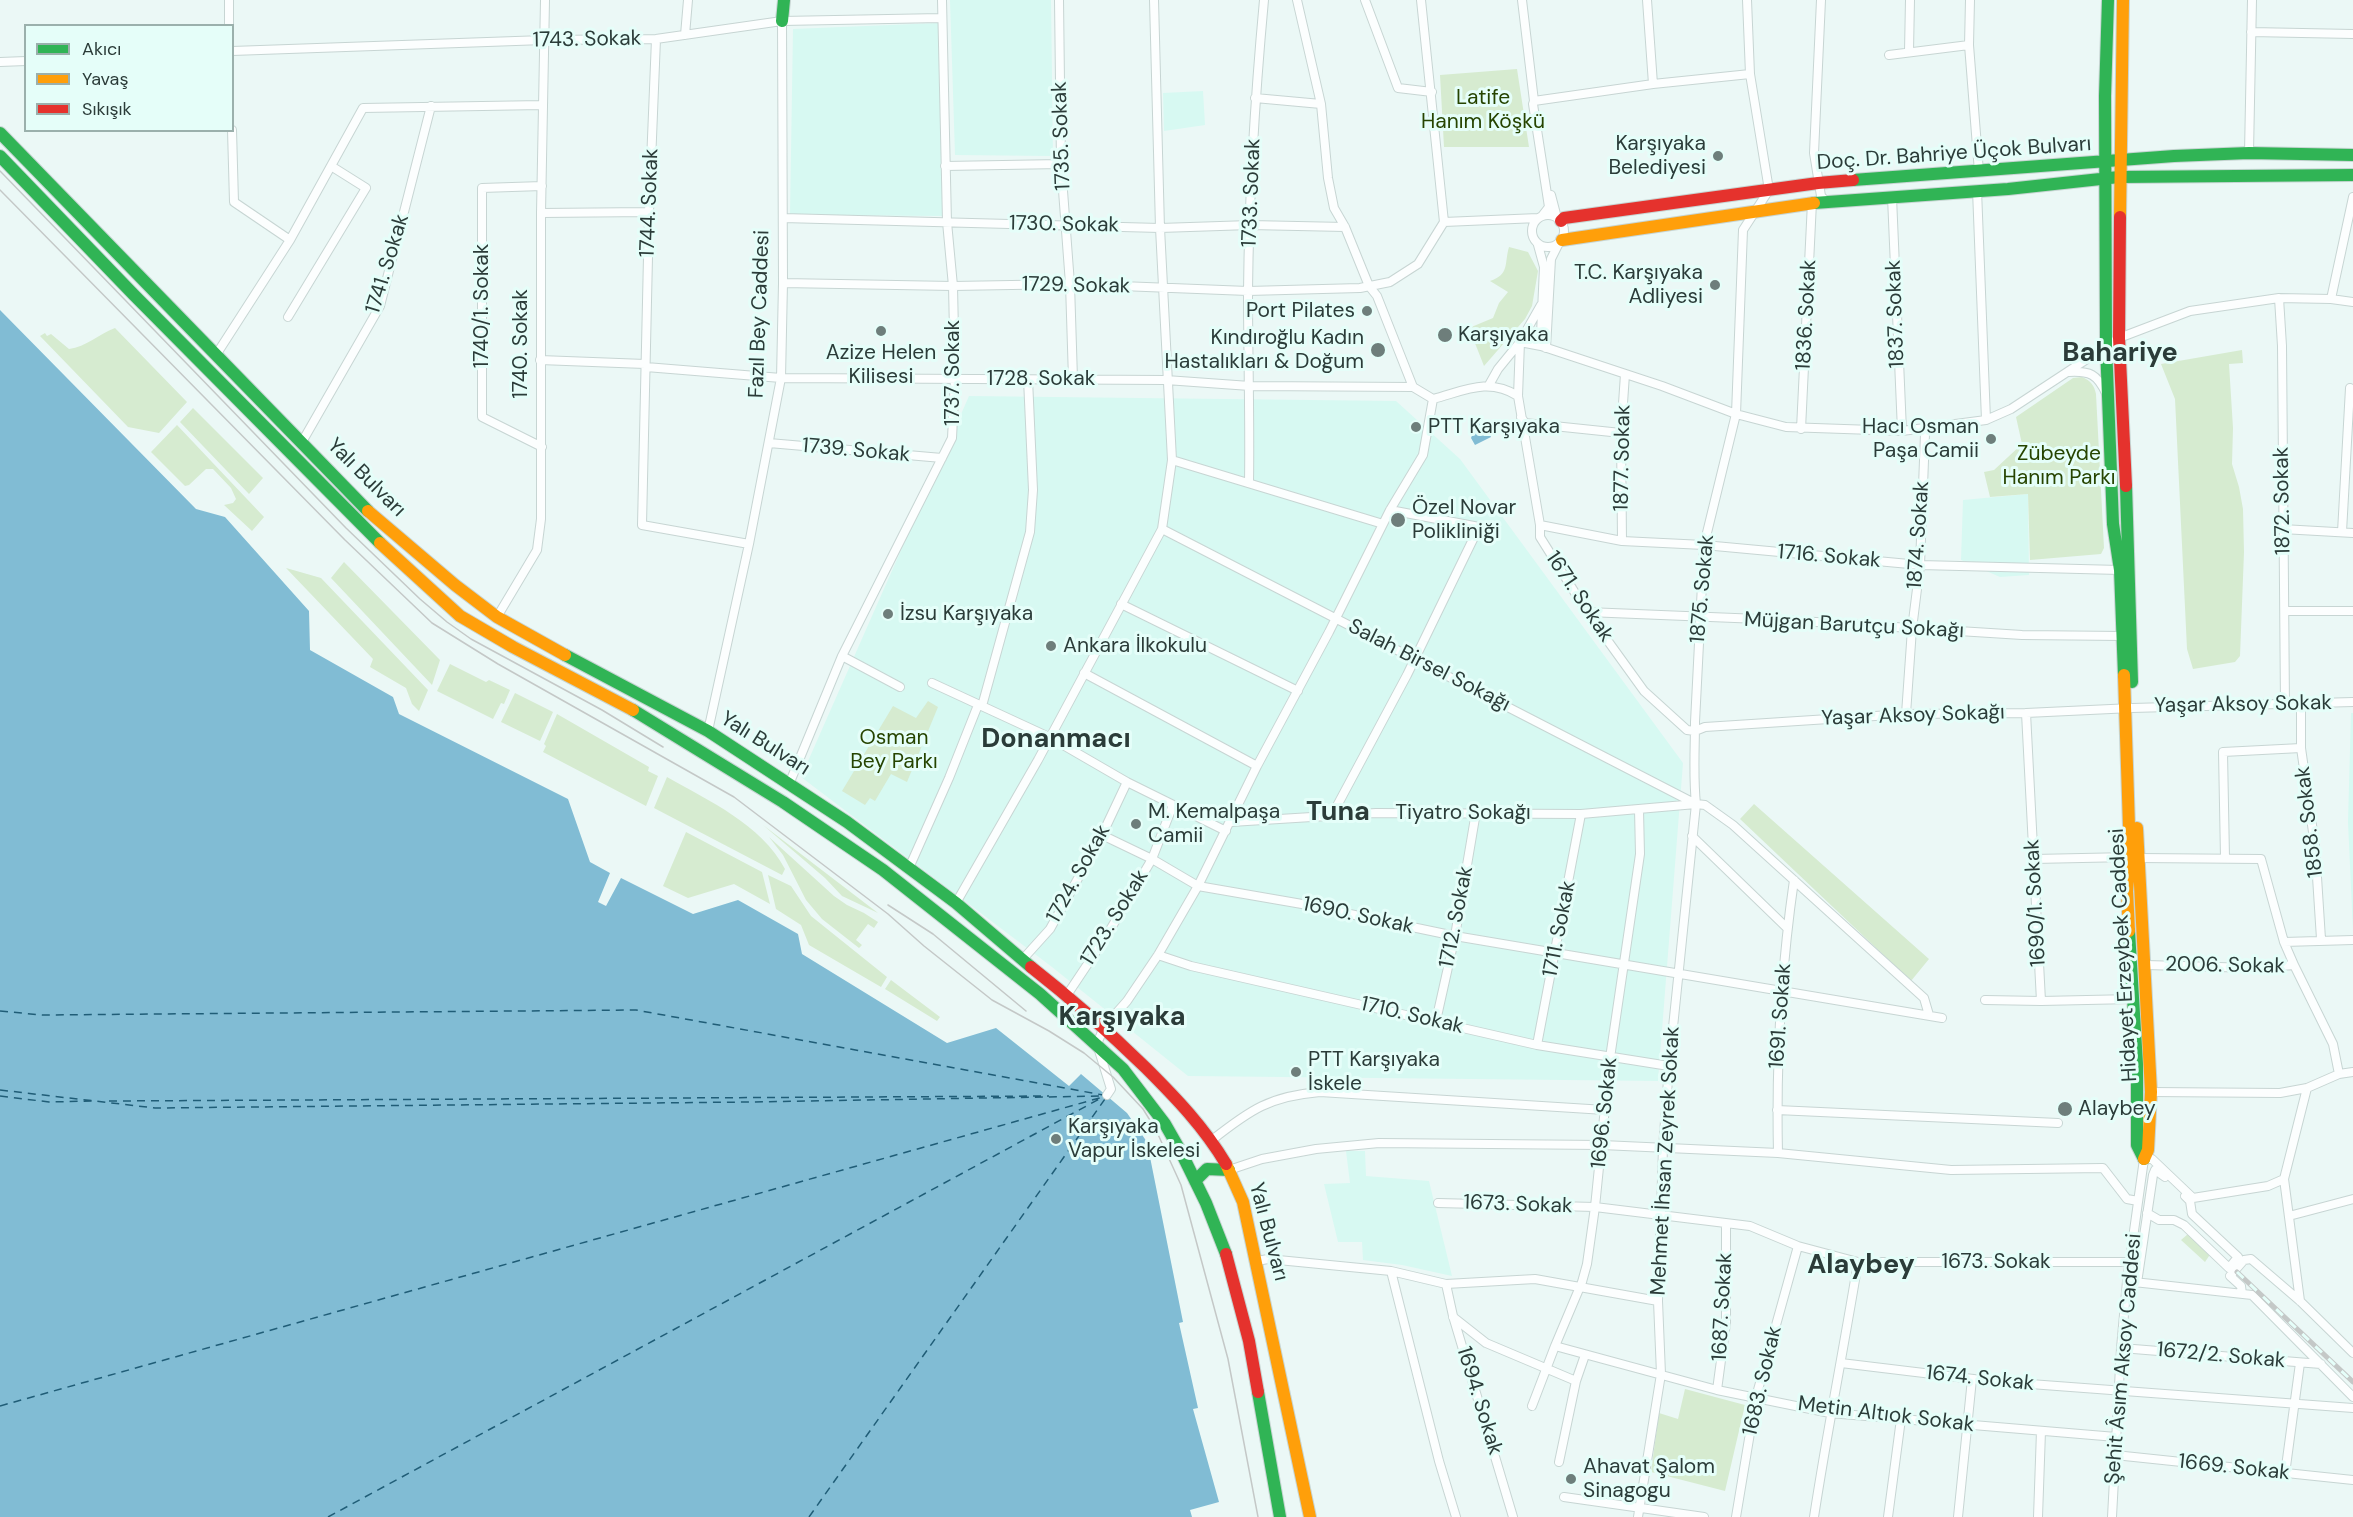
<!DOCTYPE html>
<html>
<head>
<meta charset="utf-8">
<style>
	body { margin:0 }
	#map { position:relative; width:2353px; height:1517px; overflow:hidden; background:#ebf8f6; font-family:"DM Sans",sans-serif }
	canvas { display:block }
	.legend { position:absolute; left:24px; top:24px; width:210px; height:108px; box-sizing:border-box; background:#e5fef9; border:2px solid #9bb0ac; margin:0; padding:8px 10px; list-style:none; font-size:18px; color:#2b3c39 }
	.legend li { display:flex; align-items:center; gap:12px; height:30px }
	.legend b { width:30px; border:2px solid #9bb0ac }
</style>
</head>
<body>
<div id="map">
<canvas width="2353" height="1517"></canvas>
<ul class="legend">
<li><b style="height:8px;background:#30b455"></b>Akıcı</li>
<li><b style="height:8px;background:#ff9f0a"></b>Yavaş</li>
<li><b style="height:8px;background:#e5322d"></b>Sıkışık</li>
</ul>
</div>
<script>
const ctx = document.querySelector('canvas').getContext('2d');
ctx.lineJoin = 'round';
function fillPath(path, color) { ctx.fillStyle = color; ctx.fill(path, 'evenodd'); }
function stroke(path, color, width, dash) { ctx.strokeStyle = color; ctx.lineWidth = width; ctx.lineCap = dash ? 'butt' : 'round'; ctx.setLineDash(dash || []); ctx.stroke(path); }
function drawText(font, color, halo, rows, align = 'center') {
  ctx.font = font + ' "DM Sans",sans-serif'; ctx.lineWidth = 6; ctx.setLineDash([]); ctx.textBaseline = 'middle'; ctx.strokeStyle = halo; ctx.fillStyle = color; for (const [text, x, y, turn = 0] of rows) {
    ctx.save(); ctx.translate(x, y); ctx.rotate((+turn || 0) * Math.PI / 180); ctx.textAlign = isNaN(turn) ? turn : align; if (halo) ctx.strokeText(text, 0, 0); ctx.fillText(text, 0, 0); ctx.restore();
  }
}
fillPath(new Path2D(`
	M950 0H1051L1053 156 955 155Z
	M938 23 944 216 790 215 793 29Z
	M1203 91 1205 125 1164 131 1163 93Z
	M969 396 1396 401 1460 459 1683 763 1658 1081 1188 1076 1052 967 801 777Z
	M2028 494 2029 575 2000 577 1961 560 1963 500Z
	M2351 713H2353V931L2348 822Z
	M1346 1151H1365L1366 1176 1429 1181 1452 1276 1402 1265 1363 1260 1362 1242H1338L1324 1184 1350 1183Z`), '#d7f9f2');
fillPath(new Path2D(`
	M1517 69 1529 147H1444L1440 75Z
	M1509 247 1528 252 1538 271 1532 306 1525 319 1484 366 1469 328 1493 318 1499 303 1508 292 1490 281C1510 274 1504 264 1509 247Z
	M115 328 187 402 159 433 128 427 40 336 45 333 47 336 51 334 69 349C86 347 99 334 115 328Z
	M2242 350 2243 363 2229 364 2233 428 2232 464 2239 487 2243 509 2244 552 2240 656 2235 662 2193 669 2187 649 2175 399 2161 364Z
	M2082 377C2091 381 2094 385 2096 394L2104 548 2101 554 2030 560 2028 494 1990 497 1984 472 1994 470 2022 444 2016 417 2073 378Z
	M193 408 263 478 249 494 180 422Z
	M177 425 264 517 252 531 224 505 233 503 236 499 231 488 213 469H206L189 485 185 486 151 452Z
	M344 562 440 660 432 685 331 578Z
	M286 568 321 578 428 690 419 711 412 704 406 688 370 667 373 659Z
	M450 664 486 682 489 680 510 690 504 704 501 703 493 719 437 691Z
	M515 693 553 712 540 741 501 722Z
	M928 701 938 707 907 782 891 774 875 801 870 798 865 805 842 791 893 706 916 718Z
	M557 714 649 767 648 771 658 776 646 806 543 752 546 746 544 744Z
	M667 777C709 801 761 824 785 869L782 875 654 808Z
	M1754 804 1929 959 1911 981 1740 819Z
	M763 825 878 913 842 896 825 878Z
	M686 832 762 872 770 904 734 884 688 898 663 886Z
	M769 837 834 896 847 905 864 913 878 922 874 928 868 924 856 940 862 945 859 948 822 919 806 900 783 855Z
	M768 875 791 886 811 916 887 977 881 987 809 945 801 925 776 909Z
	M891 980 940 1017 937 1021 885 989Z
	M2188 1234 2211 1253 2205 1262 2181 1240Z
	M1685 1389 1745 1405 1725 1491 1651 1472 1659 1413 1678 1419Z`), '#d6ebd0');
fillPath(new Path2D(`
	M0 310 196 509 225 517 309 611 310 650 393 697 399 714 568 799 590 862 610 873 598 902 606 906 621 878 693 914 738 900 798 934 802 954 947 1043 996 1028 1069 1086 1081 1074 1127 1113 1147 1142 1183 1322 1179 1323 1198 1408 1193 1409 1219 1502 1190 1510 1192 1517H0Z
	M1483 420 1491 437 1475 445 1471 438 1478 421Z`), '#81bcd4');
stroke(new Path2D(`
	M0 1011 42 1015 636 1010 1103 1095
	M0 1090 155 1108 749 1102 1103 1096
	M0 1096 49 1102 92 1101
	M109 1101 1049 1096
	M0 1406 1103 1097
	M328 1517 1103 1097
	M809 1517 1105 1099`), '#205d77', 1.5, [8, 6]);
const street = new Path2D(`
	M229 0V26
	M1059 0 1061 164 1070 284 1073 379
	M1297 0 1321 104
	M1365 0 1398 88 1432 92
	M1522 0 1534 101 1533 104 1549 207 1542 216
	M1647 0 1653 84
	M1821 0 1814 153 1821 196 1826 201
	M1970 0 1969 45 1979 172
	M2251 32 2353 34
	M685 35 688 0
	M656 39 649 212 642 525 749 544
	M232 51 544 40 656 39 782 21 941 18
	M1909 51 1910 0
	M1889 55 1969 45
	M0 62 26 61
	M1255 98 1321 104 1328 178 1334 208 1345 227 1369 286 1377 296 1413 387
	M1534 101 1653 84 1750 74
	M232 130 234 202 290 240
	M2249 153 2252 0
	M945 166 1061 164
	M542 186 482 188V417L542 447
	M1977 190 1986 420
	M1551 195 1557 218
	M1892 197 1902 431
	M541 213 649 212
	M1532 231a16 16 0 1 1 32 0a16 16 0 1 1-32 0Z
	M783 218 1160 228 1250 225 1345 227
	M1444 222 1538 218
	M1538 245 1544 267 1541 334
	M783 283 953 286 1070 284 1248 291 1360 288 1390 282 1418 264 1444 222 1421 0
	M2279 298 2282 346 2285 705
	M2331 299 2353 197
	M288 317 366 188 331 166
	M1520 342 1541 346 1662 386 1736 414 1786 427 1902 431 1986 420 2011 409 2119 338 2190 311 2279 298 2331 299 2353 302
	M1520 342 1518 396 1540 525V537L1587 612 1644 691 1687 730 1695 731
	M1546 348 1551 259 1559 243
	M216 355 290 240 363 108 542 105
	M540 360 645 364
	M646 367 781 378 1166 380 1250 386 1413 387 1433 399
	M2069 372C2090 371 2097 374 2106 393
	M1489 385 1498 369 1520 342 1541 305
	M1433 399C1464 391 1488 377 1518 396
	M1521 417 1525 423 1621 433
	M1801 429 1812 202
	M302 442 380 306 431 106
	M769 443 942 458
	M1172 460 1383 524
	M1249 483C1250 419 1248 355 1248 291 1249 194 1255 97 1264 0
	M1540 525 1622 541 1704 545 1920 565 2120 570
	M1162 529 1696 804 1705 805 1733 825 1924 998 1929 1015
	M2282 529 2353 533
	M2342 532 2350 388
	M1622 541 1621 433 1625 374
	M1121 604 1298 691
	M2285 611H2353
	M1587 612 1784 620 2022 635 2122 636
	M497 617 537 550 541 519V213L545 0
	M842 656 900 687
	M1084 673 1257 766
	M932 683 1051 738 1127 782 1226 831
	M2301 704V748L2315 846 2321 939
	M982 706 1030 532 1033 490 1028 379
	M2026 713 2041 1001 2133 999
	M1906 714 1912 629 1920 565 1925 434 1921 429
	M708 731 749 544 781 378 783 283 782 21
	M1695 731 1705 727 1906 714 2026 713 2132 708 2353 702
	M790 782 842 656 952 438 955 378 953 286 947 222 942 0
	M1331 817 1407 675 1479 527 1390 510
	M1231 822 1376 813 1581 814 1696 804
	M1102 835 1152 859 1198 886 1302 904 1455 936 1942 1018
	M1692 836 1787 928
	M2139 858 2261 859 2284 942 2353 940
	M2225 858 2223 752 2301 748
	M2034 859 2130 857
	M909 868 949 778 978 705
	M956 903 1038 760 1162 529 1172 460 1160 228 1154 0
	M2284 942 2294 965
	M1158 955 1191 966 1537 1045 1669 1066
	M1022 960 1050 929 1102 835 1127 782
	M2146 965 2254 968 2294 965 2333 1044 2339 1074
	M1067 995 1107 935 1152 859 1173 805
	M1985 1000 2041 1001
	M1436 1021 1455 936 1476 812
	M1537 1045 1581 814
	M2151 1092 2280 1093 2307 1088 2339 1074 2353 1072
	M1107 1095 1111 1089 1097 1044 1104 1027 1127 1001 1158 955 1198 886 1257 766 1329 632 1390 510 1423 455 1433 399
	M1777 1110 2058 1123
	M1212 1140C1250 1110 1270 1096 1320 1092L1605 1110
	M1778 1153C1776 1062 1781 970 1794 880
	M1229 1170 1262 1159 1316 1149 1379 1143 1602 1145 1778 1153 1951 1170 2103 1168 2127 1199 2138 1201
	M1438 1203 1595 1207 1750 1226 1798 1246 1858 1262H2130
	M2147 1213 2159 1220H2174L2184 1225 2229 1268 2238 1257 2192 1214 2190 1201 2185 1196
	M2289 1216 2353 1199
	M1257 1261 1268 1259 1391 1271 1446 1284 1535 1279 1658 1301
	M1391 1271 1439 1461 1456 1517
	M2134 1282 2252 1295 2353 1397
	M2137 1283 2153 1175 2155 1170 2165 1177
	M1446 1284 1453 1316 1513 1517
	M2242 1294 2241 1286 2230 1276 2244 1260 2251 1259 2300 1301 2353 1353
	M2300 1301 2284 1179 2307 1088
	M1453 1317 1486 1343 1576 1381
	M1555 1346 1717 1390 1830 1413 2116 1437
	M2121 1348 2321 1364
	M1841 1363 1990 1381 2353 1408
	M1717 1390 1726 1323V1223
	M1532 1406 1555 1346 1582 1282 1587 1264 1595 1207 1610 1058 1640 854 1639 810
	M2115 1455 2353 1480
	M1559 1462 1576 1381 1585 1355
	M2285 1474 2300 1363
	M1564 1497 1704 1517
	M1638 1517 1661 1374 1658 1301 1663 1148 1669 1066 1696 804C1693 776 1695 749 1695 722L1704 545 1736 414 1743 230 1769 190 1750 74 1747 0
	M1736 1517 1756 1397 1798 1246
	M1814 1517C1827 1432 1844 1347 1858 1262
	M1888 1517 1901 1419
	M1958 1517 1972 1379
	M2038 1517 2041 1431
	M2112 1517 2121 1348 2127 1281 2144 1159H2152L2193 1198 2268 1186 2284 1179`);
const fast = new Path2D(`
	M2108 0 2105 96 2106 345 2113 524 2120 570 2124 675
	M782 21 784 0
	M0 133 368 511
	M0 156 134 295 380 543
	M1853 180 2174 156 2249 153 2353 155
	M1814 203 2008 189 2119 177 2353 175
	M2126 486 2132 682
	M565 655 708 731 847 822 956 903 1031 967
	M633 710 783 802 883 870 1040 994 1123 1069 1165 1124 1181 1152 1206 1203 1226 1254
	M2129 931 2137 1064V1145L2144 1159
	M1195 1181 1207 1169 1229 1170
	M1258 1392 1280 1517`);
const slow = new Path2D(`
	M2120 217 2123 0
	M1562 240 1814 203
	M368 511 455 585 497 617 565 655
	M380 543 460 616 513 647 633 710
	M2124 675 2130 857 2127 891 2129 931
	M2137 828 2151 1092 2148 1150 2144 1159
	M1226 1164 1243 1202 1310 1517`);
const jam = new Path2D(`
	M2120 217 2119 338 2126 486
	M1561 221 1564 218 1818 183 1853 180
	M1031 967C1072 999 1109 1032 1146 1068 1176 1098 1204 1127 1226 1164
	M1226 1254 1249 1341 1258 1392`);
stroke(street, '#c7d5d3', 10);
stroke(fast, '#c7d5d3', 14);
stroke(slow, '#c7d5d3', 14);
stroke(jam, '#c7d5d3', 14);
stroke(street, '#fcfefe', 8);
stroke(fast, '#30b455', 12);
stroke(slow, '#ff9f0a', 12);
stroke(jam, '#e5322d', 12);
stroke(new Path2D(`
	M0 171 346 528 420 599 447 622 471 639 602 710 663 747
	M0 190 345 540 432 623 498 664 734 797 888 914 924 946 992 1000 1049 1031 1084 1053 1113 1077 1143 1109 1156 1130 1181 1185 1228 1359 1258 1517
	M888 905 933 934 1026 1011`), '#c4c8c7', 1.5);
const rail = new Path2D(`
	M2237 1272 2353 1382`);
stroke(rail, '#c4c8c7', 5);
stroke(rail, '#e5fef9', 3, [9]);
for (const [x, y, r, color] of [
	[1718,156,6,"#6e7e7b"],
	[1715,285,6,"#6e7e7b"],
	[1367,311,6,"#6e7e7b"],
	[881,331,6,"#6e7e7b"],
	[1445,335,8,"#6e7e7b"],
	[1378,350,8,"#6e7e7b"],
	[1416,427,6,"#6e7e7b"],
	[1991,439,6,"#6e7e7b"],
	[1398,520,8,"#6e7e7b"],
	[888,614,6,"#6e7e7b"],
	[1051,646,6,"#6e7e7b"],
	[1136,824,6,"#6e7e7b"],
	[1296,1072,6,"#6e7e7b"],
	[2065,1109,8,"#6e7e7b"],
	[1056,1139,6,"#6e7e7b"],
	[1571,1479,6,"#6e7e7b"]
]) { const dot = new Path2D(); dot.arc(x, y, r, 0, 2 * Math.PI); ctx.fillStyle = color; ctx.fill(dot); stroke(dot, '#e5fef9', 2); }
drawText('21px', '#2b3c39', '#e5fef9', [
	["1743. Sokak",587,40,-1],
	["1735. Sokak",1062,136,-92],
	["Doç. Dr. Bahriye Üçok Bulvarı",1954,154,-4],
	["1733. Sokak",1252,193,-88],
	["1744. Sokak",650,203,-88],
	["1730. Sokak",1064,225,1],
	["1741. Sokak",388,264,-73],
	["1729. Sokak",1076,286,1],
	["1740/1. Sokak",482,306,-90],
	["Fazıl Bey Caddesi",760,314,-88],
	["1837. Sokak",1896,314,-92],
	["1836. Sokak",1807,315,-87],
	["1740. Sokak",521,344,-90],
	["1737. Sokak",953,373,-90],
	["1728. Sokak",1041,379],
	["1739. Sokak",856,451,5],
	["1877. Sokak",1623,458,-89],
	["Yalı Bulvarı",366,478,45],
	["1872. Sokak",2283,501,-91],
	["1874. Sokak",1919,535,-86],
	["1716. Sokak",1829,557,5],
	["1875. Sokak",1703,589,-85],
	["1671. Sokak",1579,597,56],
	["Müjgan Barutçu Sokağı",1854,626,3],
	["Salah Birsel Sokağı",1429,666,27],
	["Yaşar Aksoy Sokak",2243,705,-1],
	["Yaşar Aksoy Sokağı",1913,716,-2],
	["Yalı Bulvarı",765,744,32],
	["Tiyatro Sokağı",1463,813],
	["1858. Sokak",2310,822,-97],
	["1724. Sokak",1079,874,-61],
	["1690/1. Sokak",2036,903,-93],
	["1690. Sokak",1358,916,12],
	["1712. Sokak",1457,917,-79],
	["1723. Sokak",1115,918,-58],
	["1711. Sokak",1560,929,-79],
	["Hidayet Erzeybek Caddesi",2124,955,-93],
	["2006. Sokak",2225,966,1],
	["1710. Sokak",1412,1016,13],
	["1691. Sokak",1781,1016,-86],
	["1696. Sokak",1605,1113,-84],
	["Mehmet İhsan Zeyrek Sokak",1666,1161,-87],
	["1673. Sokak",1518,1205,2],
	["Yalı Bulvarı",1268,1232,75],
	["1673. Sokak",1996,1262],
	["1687. Sokak",1723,1307,-87],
	["1672/2. Sokak",2221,1356,5],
	["Şehit Âsım Aksoy Caddesi",2124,1359,-85],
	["1674. Sokak",1980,1379,6],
	["1683. Sokak",1763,1381,-77],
	["1694. Sokak",1479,1401,73],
	["Metin Altıok Sokak",1886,1415,7],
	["1669. Sokak",2234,1468,6]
]);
drawText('21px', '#264400', '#e5fef9', [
	["Latife",1483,98],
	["Hanım Köşkü",1483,122],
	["Zübeyde",2059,454],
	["Hanım Parkı",2059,478],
	["Osman",894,738],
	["Bey Parkı",894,762]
]);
drawText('21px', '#2b3c39', '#e5fef9', [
	["Karşıyaka",1706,144,"right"],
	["Belediyesi",1706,168,"right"],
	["T.C. Karşıyaka",1703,273,"right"],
	["Adliyesi",1703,297,"right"],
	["Port Pilates",1355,311,"right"],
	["Karşıyaka",1458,335],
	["Kındıroğlu Kadın",1364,338,"right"],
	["Hastalıkları & Doğum",1364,362,"right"],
	["Azize Helen",881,353,"center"],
	["Kilisesi",881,377,"center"],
	["PTT Karşıyaka",1428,427],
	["Hacı Osman",1979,427,"right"],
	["Paşa Camii",1979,451,"right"],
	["Özel Novar",1412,508],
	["Polikliniği",1412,532],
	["İzsu Karşıyaka",900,614],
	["Ankara İlkokulu",1063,646],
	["M. Kemalpaşa",1148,812],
	["Camii",1148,836],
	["PTT Karşıyaka",1308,1060],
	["İskele",1308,1084],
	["Alaybey",2078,1109],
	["Karşıyaka",1068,1127],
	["Vapur İskelesi",1068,1151],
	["Ahavat Şalom",1583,1467],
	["Sinagogu",1583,1491]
], 'left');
drawText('bold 27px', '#2b3c39', '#e5fef9', [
	["Bahariye",2120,354],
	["Donanmacı",1056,740],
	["Tuna",1338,813],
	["Karşıyaka",1122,1018],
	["Alaybey",1861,1266]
]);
</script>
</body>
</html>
